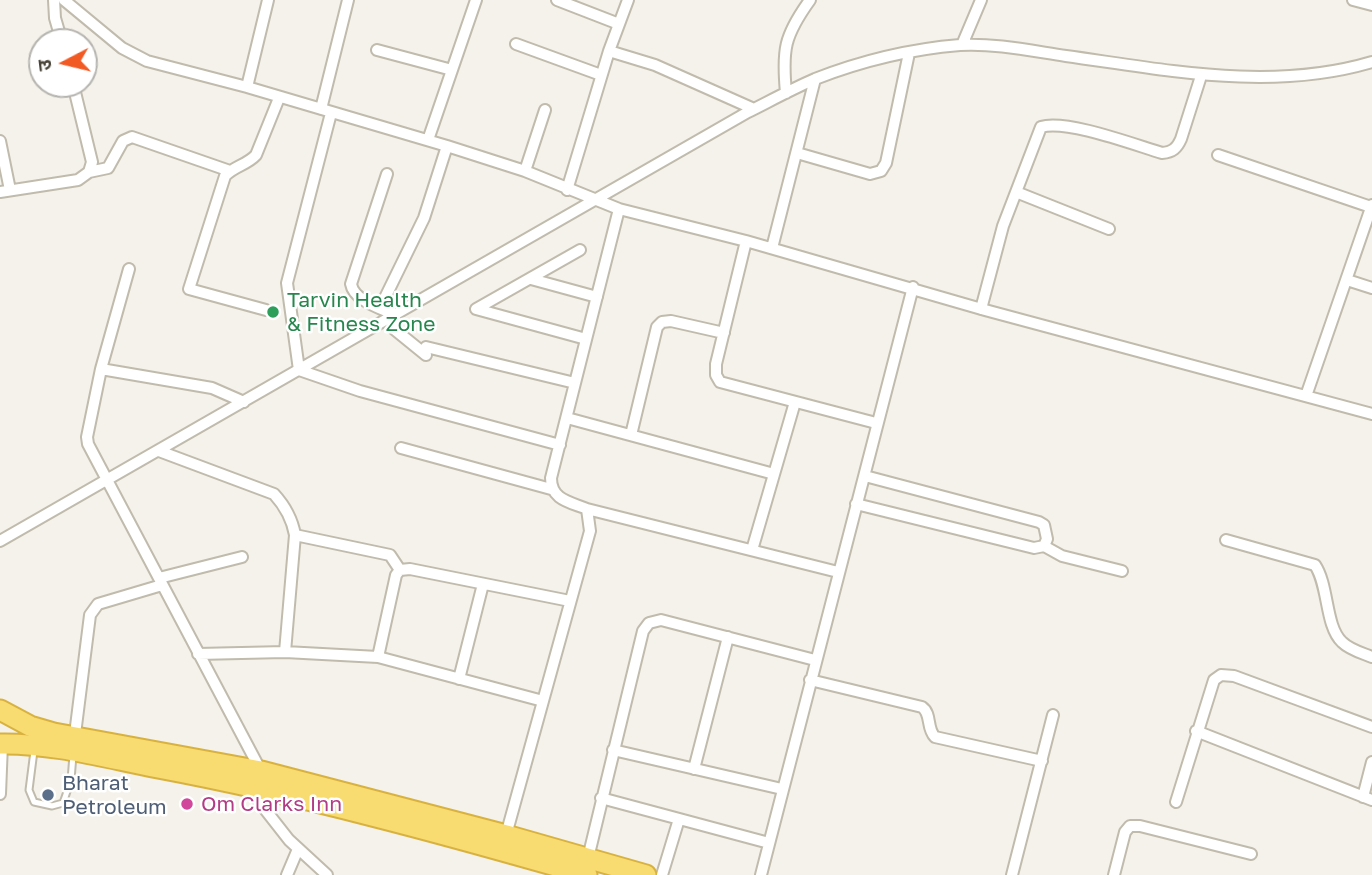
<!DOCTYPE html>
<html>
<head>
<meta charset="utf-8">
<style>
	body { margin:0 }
	#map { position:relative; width:1372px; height:875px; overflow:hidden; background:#f4f2ea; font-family:"Golos Text","Noto Sans Devanagari",sans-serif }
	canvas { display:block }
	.north { position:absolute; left:28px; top:28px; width:70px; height:70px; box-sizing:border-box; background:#fff; border:2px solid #b6b4af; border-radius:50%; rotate:263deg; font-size:19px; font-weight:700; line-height:28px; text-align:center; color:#484438 }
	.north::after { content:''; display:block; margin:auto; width:24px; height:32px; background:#f25a24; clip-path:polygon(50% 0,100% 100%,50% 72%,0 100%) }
</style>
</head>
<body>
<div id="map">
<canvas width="1372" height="875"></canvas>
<div class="north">उ</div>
</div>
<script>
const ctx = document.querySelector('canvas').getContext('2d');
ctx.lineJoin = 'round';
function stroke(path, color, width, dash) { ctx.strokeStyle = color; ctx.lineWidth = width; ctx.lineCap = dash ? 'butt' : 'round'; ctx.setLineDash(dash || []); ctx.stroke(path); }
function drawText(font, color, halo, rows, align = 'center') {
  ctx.font = font + ' "Golos Text",sans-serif'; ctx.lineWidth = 5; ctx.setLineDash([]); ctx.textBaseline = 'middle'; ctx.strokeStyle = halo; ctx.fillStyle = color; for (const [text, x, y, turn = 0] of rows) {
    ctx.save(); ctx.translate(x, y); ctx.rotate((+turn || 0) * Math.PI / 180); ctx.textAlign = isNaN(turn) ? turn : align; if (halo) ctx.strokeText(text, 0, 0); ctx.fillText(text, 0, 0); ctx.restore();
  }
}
const lane = new Path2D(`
	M34 751 29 790 34 802 52 806 63 803 71 780 73 755`);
const street = new Path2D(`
	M54 0 55 18 62 42
	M64 0 122 48 147 61 247 87 447 146 525 171 619 209 746 241 985 310 1372 414
	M557 0 619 24
	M1353 0 1372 5
	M516 44 601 75
	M962 45 981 0
	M377 50 452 70
	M609 51 655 65 754 109
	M247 87 268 0
	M786 93C782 50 784 36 810 0
	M321 109 348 0
	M331 113 287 283 299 370 360 391 560 445
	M428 140 476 0
	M0 141 10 190
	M797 153 870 174 881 171 886 163 909 53
	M1218 155 1371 207
	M525 171 545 110
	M89 172 108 168 123 141 132 137 230 171
	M387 174 351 284C354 301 381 308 395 315L394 329 426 355
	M567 190 609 51 628 0
	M0 192 78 180 89 172 92 162 73 84
	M1016 192 1109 229
	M746 241 716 364V375L720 382 876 423
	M772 248 815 79
	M580 250 476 309 586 339
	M129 269 101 369 87 437 88 444 261 771
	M531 279 597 297
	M1347 280 1372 288
	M380 308 424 218 447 146
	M981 309 1003 226 1041 127C1066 119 1135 145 1162 153 1173 152 1177 148 1181 139L1201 76
	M266 310 189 289 225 176C234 166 247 165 256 155L279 98
	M426 347 575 383
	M101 369 212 388 244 402
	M1306 396 1372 205
	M567 418 774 474
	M631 435 657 327 662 322 671 321 724 333
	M401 448 551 489
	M159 451 274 494C285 506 292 518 295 535L285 652
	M856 504 1034 548 1044 546 1047 539 1044 525 1039 522 865 476
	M587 509 838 572
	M295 535 390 555 400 570
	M1226 540 1315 565C1329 586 1325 626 1342 642 1350 650 1362 653 1372 657
	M0 541 748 112C770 101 792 89 815 79 861 61 911 49 960 45 995 43 1032 51 1066 56 1168 70 1271 92 1372 62
	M1044 546 1062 556 1122 571
	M752 550 795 402
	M159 578 242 557
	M198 654 285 652 378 657 543 701
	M378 657 396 575 400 570 410 569 570 601
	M459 679 483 584
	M810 680 922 707C932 714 926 728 935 737L1042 761
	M1196 731 1372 800
	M74 742 90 615 98 604 162 585
	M613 750 782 789
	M694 769 728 637
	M249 789 289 840 327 875
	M0 794 2 744
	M1363 797 1372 762
	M601 798 769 843
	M1176 802 1214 680 1221 675 1234 676 1372 727
	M506 835 590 531 587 509C570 502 551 500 551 478L619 209
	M588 858 643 631 649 623 661 620 815 660
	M287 875 298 849
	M662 875 679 819
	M761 875 913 287
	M1012 875 1053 715
	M1114 875 1125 832 1130 826H1140L1251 854`);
const highway = new Path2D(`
	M0 710 30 726 54 733 261 771 506 835 646 875
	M0 744C53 743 106 758 158 768 302 795 445 834 587 875`);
stroke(lane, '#c0bbad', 9);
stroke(street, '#c0bbad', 14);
stroke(highway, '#d8b240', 23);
stroke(lane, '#fff', 5);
stroke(street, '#fff', 10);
stroke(highway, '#f8db71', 19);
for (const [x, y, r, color] of [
	[273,312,7,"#2e9e5b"],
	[48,795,7,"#5c6f8a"],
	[187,804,7,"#d1479c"]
]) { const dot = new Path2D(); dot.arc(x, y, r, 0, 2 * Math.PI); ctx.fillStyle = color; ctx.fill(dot); stroke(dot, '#fff', 2.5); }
drawText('21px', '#27864d', '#fff', [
	["Tarvin Health",287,300],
	["& Fitness Zone",287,324]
], 'left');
drawText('21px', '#4e5e75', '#fff', [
	["Bharat",62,783],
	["Petroleum",62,807]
], 'left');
drawText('21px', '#b23c85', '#fff', [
	["Om Clarks Inn",201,804]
], 'left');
</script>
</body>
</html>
